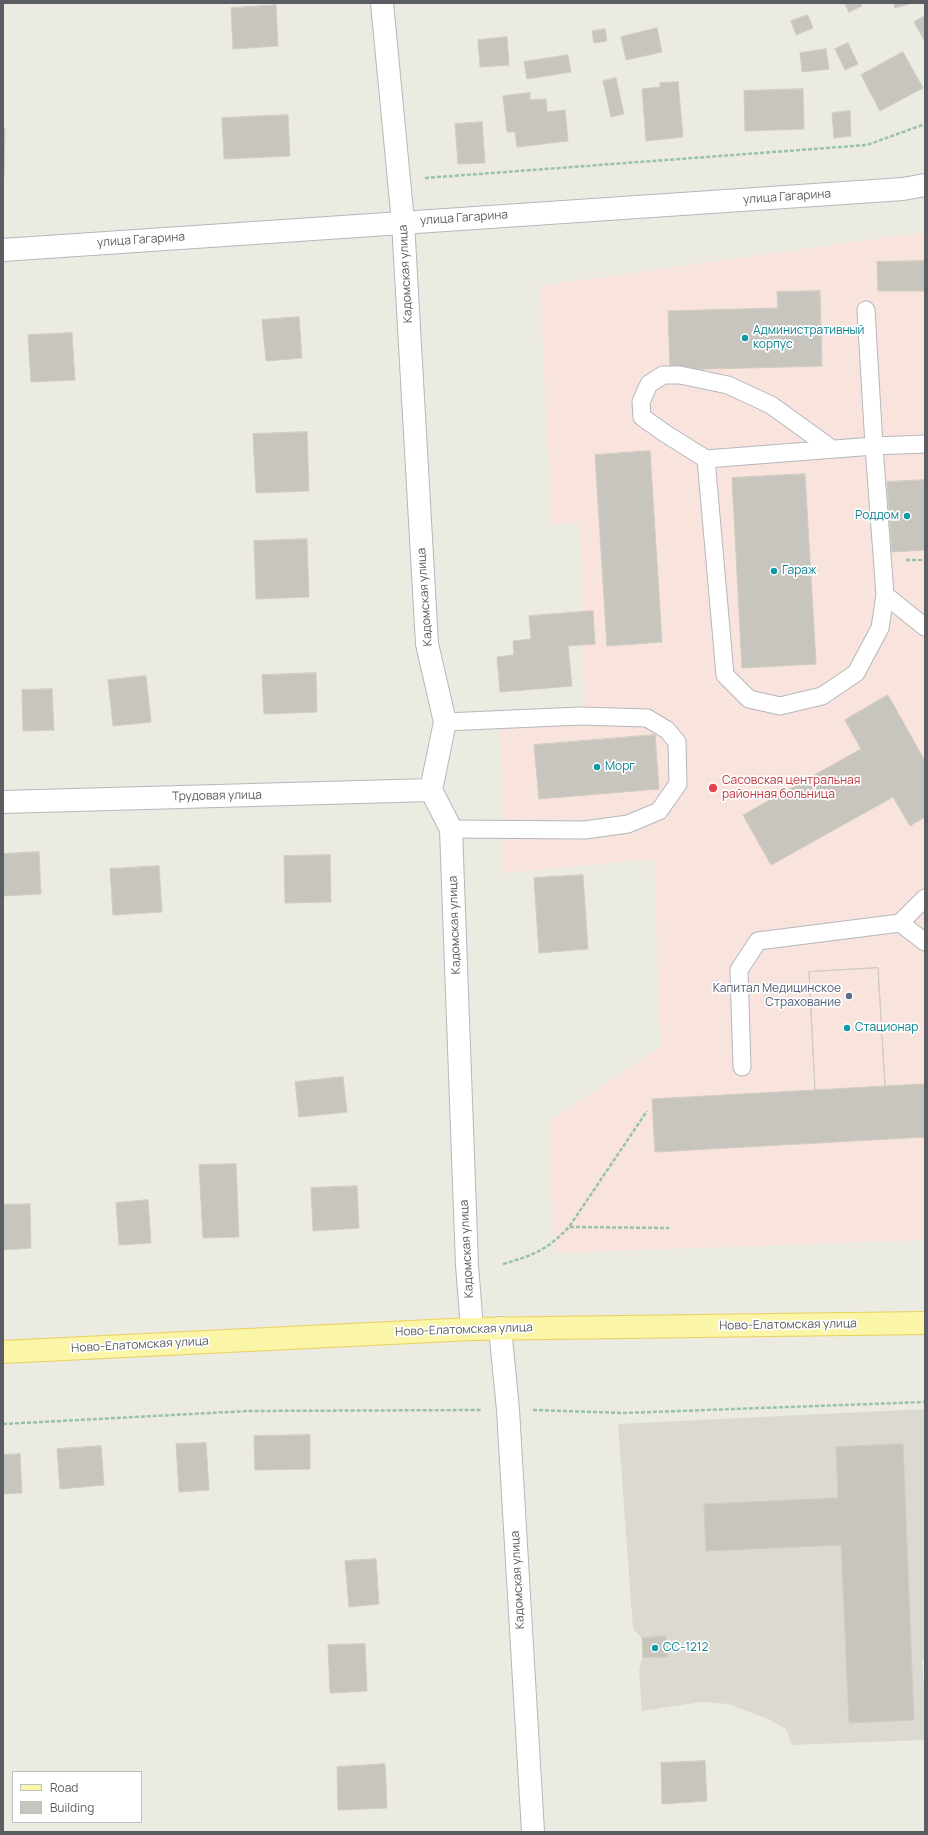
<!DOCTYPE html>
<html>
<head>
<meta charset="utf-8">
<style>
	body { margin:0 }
	#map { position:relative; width:928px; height:1835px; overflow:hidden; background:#ecebe2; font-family:Manrope,sans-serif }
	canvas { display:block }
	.frame { position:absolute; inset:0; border:4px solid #5a5d62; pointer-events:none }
	.legend { position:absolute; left:12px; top:1771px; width:130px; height:52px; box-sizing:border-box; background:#fff; border:1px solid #bdbec0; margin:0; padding:5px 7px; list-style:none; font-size:12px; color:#5a5d62 }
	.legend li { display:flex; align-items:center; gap:8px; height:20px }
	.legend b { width:20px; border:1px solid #bdbec0 }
</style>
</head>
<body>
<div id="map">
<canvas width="928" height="1835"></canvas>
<div class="frame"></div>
<ul class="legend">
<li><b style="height:5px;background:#fbf5a8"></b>Road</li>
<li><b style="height:11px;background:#c8c5bf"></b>Building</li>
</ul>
</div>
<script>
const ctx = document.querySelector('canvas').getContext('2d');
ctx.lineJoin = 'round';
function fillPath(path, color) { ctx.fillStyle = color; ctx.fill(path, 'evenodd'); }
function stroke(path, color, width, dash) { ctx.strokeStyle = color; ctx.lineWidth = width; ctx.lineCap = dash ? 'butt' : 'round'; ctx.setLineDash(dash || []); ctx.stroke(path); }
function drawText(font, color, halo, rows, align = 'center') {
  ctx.font = font + ' Manrope,sans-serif'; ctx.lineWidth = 3.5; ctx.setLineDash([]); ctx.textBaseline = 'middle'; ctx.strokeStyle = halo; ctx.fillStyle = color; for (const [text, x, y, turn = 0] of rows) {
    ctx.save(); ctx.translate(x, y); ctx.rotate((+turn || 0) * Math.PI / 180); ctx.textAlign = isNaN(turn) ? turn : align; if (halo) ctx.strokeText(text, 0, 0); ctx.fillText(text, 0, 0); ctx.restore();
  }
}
fillPath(new Path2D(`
	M925 1409V1657L922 1662 925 1699V1740L792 1745 786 1729 768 1719 728 1704 701 1702 642 1711 639 1671 642 1659 668 1657 667 1636 641 1637 633 1629 618 1424Z`), '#dcdad0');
fillPath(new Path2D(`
	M925 232V1240L554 1253 549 1121 661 1046 654 859 503 873 500 717 585 711 580 522 552 525 540 286Z`), '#f9e3dd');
const building = new Path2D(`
	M845 3H861L862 6 849 12Z
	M894 3H909V4L895 8Z
	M276 5 278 46 233 49 231 8Z
	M808 15 813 28 796 35 791 21Z
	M925 16V39L924 40 914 22Z
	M657 28 662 52 626 60 621 37Z
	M605 29 607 41 594 43 592 31Z
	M507 37 509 65 480 67 478 40Z
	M848 43 858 64 845 70 835 49Z
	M826 49 829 69 802 72 800 53Z
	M903 52 923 88 880 111 861 75Z
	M568 55 571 72 527 79 524 62Z
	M616 78 624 114 611 117 603 81Z
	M678 82 683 137 646 141 642 89 660 87V83Z
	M803 89 804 129 745 131 744 91Z
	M530 93V100L546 99 547 112 565 110 568 141 517 147 515 132H507L503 96Z
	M850 111 851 136 834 138 832 113Z
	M288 115 290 156 224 159 222 118Z
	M482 122 485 163 458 164 455 124Z
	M3 128H5L4 178 3 177Z
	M925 261V291H878L877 262Z
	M820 291 822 366 670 370 668 311 778 308 777 292Z
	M299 317 302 358 266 361 262 320Z
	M72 333 75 380 31 382 28 335Z
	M307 432 309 491 256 493 253 434Z
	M650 451 662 642 607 646 595 455Z
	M805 474 816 664 742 668 732 478Z
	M925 480V550L892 552 887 482Z
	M307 539 309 597 256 599 254 541Z
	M593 611 595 644 568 646 572 686 500 692 497 657 514 655 513 641 531 639 529 616Z
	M316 673 317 712 264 714 262 675Z
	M146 676 151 722 113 726 108 680Z
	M52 689 54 730 23 731 22 690Z
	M888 695 925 761V817L910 826 893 797 771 865 743 815 861 749 845 720Z
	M655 735 659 789 539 799 534 745Z
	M39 852 41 894 3 896V854Z
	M330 855 331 902 285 903 284 856Z
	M159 866 162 912 113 915 110 869Z
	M583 875 588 949 539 953 534 878Z
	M878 968 885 1086 815 1090 809 972Z
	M878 968 885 1086 925 1084V1137L655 1152 652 1099 815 1090 809 972Z
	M343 1077 347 1112 299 1117 295 1082Z
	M236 1164 239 1237 203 1238 199 1165Z
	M357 1186 359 1228 313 1231 311 1188Z
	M148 1200 151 1243 119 1245 116 1203Z
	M30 1204 31 1248 3 1250V1205Z
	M310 1435V1469L255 1470 254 1436Z
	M206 1443 209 1490 179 1492 176 1444Z
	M903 1444 914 1720 849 1723 841 1545 706 1551 704 1504 838 1498 836 1447Z
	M101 1446 104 1485 60 1489 57 1449Z
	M20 1454 22 1493 3 1494V1455Z
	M376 1559 379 1604 349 1607 345 1561Z
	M666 1636 668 1657 643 1658 642 1638Z
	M365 1644 367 1691 330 1693 328 1645Z
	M705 1761 707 1801 662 1804 661 1763Z
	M385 1764 387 1808 338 1810 337 1767Z`);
fillPath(building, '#c8c5bf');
stroke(building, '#d0cdc0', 1);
const service = new Path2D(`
	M866 310 874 446 706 459 725 675 749 699 780 706 822 696 856 673 880 628 885 595
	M925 444 874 446 885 595 925 627
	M706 459 666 434 642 417 641 402 649 384 663 375H680L728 385 771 405 832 449
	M445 722 580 716 647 718 667 730 677 742 678 784 659 811 628 824 585 830 451 829
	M900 923 925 898
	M742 1067 739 970 758 941 900 923 925 942`);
const minor = new Path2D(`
	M382 3 403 222 427 644 445 722 431 790 451 829 467 1265 472 1329
	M3 250 903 189 925 185
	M3 802 431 790
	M500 1328 508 1410 533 1832`);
const primary = new Path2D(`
	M3 1352 472 1329 925 1323`);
stroke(service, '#b4b7bc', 19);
stroke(minor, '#b4b7bc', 24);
stroke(primary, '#ead05d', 24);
stroke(new Path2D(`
	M425 178 867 145 925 124
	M906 560H925
	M570 1227 669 1228
	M503 1264C534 1255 547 1250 569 1227L647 1111
	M533 1410 624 1413 925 1402
	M3 1424 248 1411 482 1410`), '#99c3a9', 2.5, [4, 2]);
stroke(service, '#fff', 17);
stroke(minor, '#fff', 22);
stroke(primary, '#fbf5a8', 22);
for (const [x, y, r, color] of [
	[745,338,4,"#0f9aa8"],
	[907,516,4,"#0f9aa8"],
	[774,571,4,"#0f9aa8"],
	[597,767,4,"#0f9aa8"],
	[713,788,5,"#e0444e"],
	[849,996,4,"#5c6f8a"],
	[847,1028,4,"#0f9aa8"],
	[655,1648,4,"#0f9aa8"]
]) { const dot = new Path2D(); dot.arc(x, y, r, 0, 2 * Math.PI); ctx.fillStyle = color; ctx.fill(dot); stroke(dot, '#fff', 1.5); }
drawText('12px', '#5a5d62', '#fff', [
	["улица Гагарина",787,197,-4],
	["улица Гагарина",464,218,-4],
	["улица Гагарина",141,240,-4],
	["Кадомская улица",406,274,-93],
	["Кадомская улица",425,597,-94],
	["Трудовая улица",217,796,-1],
	["Кадомская улица",455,925,-92],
	["Кадомская улица",467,1249,-93],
	["Ново-Елатомская улица",788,1325,-1],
	["Ново-Елатомская улица",464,1330,-2],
	["Ново-Елатомская улица",140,1345,-3],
	["Кадомская улица",518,1580,-93]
]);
drawText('12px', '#0d838f', '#fff', [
	["Административный",753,331],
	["корпус",753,345],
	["Роддом",899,516,"right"],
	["Гараж",782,571],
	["Морг",605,767],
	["Стационар",855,1028],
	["СС-1212",663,1648]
], 'left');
drawText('12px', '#be3a42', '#fff', [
	["Сасовская центральная",722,781],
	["районная больница",722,795]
], 'left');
drawText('12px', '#4e5e75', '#fff', [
	["Капитал Медицинское",841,989],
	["Страхование",841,1003]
], 'right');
</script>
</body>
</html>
